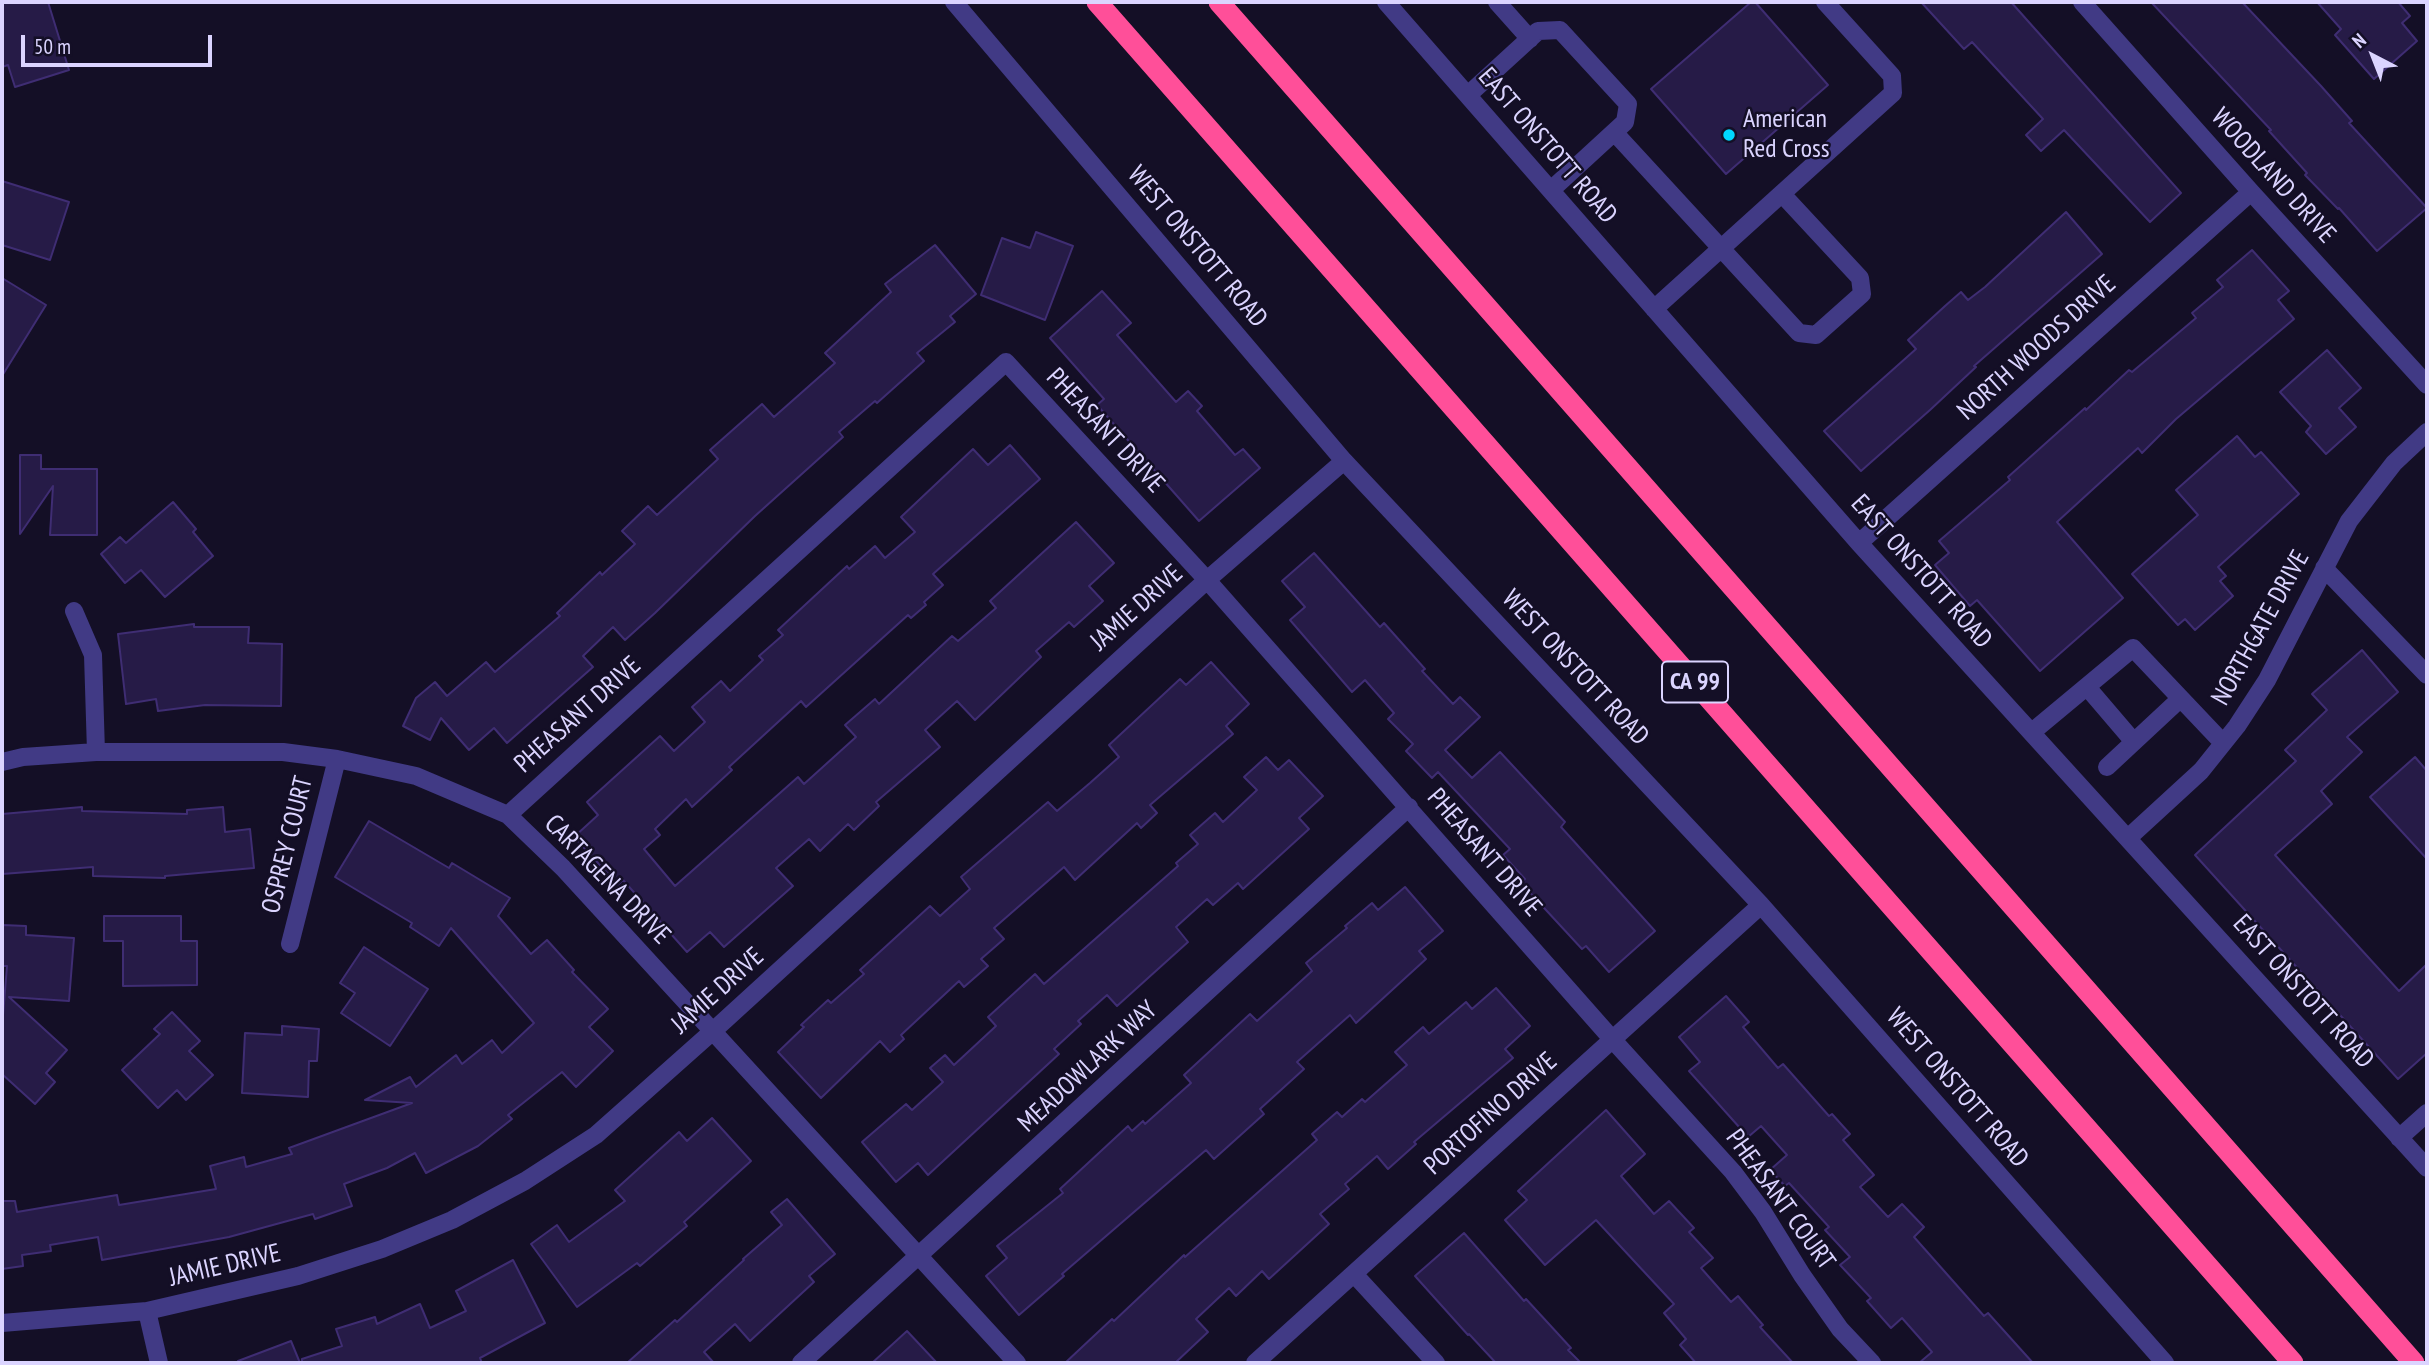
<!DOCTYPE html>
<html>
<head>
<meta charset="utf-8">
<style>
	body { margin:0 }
	#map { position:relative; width:2429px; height:1365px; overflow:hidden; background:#140f26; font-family:"PT Sans Narrow",sans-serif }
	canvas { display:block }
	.frame { position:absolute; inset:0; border:4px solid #dbd4ff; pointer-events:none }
	.north { position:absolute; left:2338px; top:21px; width:70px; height:70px; -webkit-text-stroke:5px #140f26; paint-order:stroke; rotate:318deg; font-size:19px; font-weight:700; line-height:28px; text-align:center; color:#dbd4ff }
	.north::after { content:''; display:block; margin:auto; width:24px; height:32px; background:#dbd4ff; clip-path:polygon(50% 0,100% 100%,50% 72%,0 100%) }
	.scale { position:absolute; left:21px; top:35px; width:191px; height:32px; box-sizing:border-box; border:4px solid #dbd4ff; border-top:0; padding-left:9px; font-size:21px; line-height:24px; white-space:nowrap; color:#dbd4ff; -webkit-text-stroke:5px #140f26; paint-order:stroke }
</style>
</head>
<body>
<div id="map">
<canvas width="2429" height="1365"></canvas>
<div class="frame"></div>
<div class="north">N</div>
<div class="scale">50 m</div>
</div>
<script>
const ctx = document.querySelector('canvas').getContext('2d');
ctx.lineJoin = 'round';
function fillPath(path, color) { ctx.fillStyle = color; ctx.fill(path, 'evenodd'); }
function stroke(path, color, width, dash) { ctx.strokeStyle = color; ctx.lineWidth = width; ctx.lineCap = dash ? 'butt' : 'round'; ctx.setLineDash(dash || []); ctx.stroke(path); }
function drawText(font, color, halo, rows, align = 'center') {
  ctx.font = font + ' "PT Sans Narrow",sans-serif'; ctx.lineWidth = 5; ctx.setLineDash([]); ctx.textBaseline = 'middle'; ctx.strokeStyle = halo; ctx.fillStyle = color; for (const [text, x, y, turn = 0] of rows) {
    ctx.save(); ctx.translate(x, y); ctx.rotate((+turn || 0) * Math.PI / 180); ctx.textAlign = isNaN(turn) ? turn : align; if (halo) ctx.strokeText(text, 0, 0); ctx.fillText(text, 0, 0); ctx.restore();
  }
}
const building = new Path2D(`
	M2 2H48L69 70 15 87 8 65 2 67Z
	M1751 2H1755L1828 85 1726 174 1651 89Z
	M1921 2H2011L2181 193 2150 222 2064 130 2041 151 2026 135 2043 119 1972 42 1964 49Z
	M2151 2H2242L2321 86 2352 121 2349 123 2427 208 2377 251 2339 208 2338 209 2305 175 2307 173 2269 131 2271 130Z
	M2317 2H2398L2410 16 2402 23 2417 41 2374 79 2335 35 2341 29Z
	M2 181 69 202 50 260 2 245Z
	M2066 212 2102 254 1974 366 1976 367 1930 410 1861 471 1824 431 1916 349 1908 340 1945 306 1961 292 1968 300 1985 287Z
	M1036 232 1073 246 1045 320 981 295 1002 238 1030 248Z
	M935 245 976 294 950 316 955 322 917 353 924 361 877 403 875 401 839 432 843 437 755 516 655 613 625 640 613 627 583 656 593 667 507 743 494 728 469 750 441 718 430 740 403 726 416 698 435 682 447 696 486 662 495 672 560 616 557 613 600 572 602 575 635 544 622 531 648 506 657 515 718 459 710 450 762 404 774 417 835 363 825 353 891 292 885 284Z
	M2252 250 2289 291 2278 300 2294 319 2176 419 2142 453 2138 448 2057 522 2123 598 2040 671 1977 600 1970 606 1935 565 1949 553 1939 541 2010 480 2008 477 2085 408 2086 410 2129 370 2132 372 2196 318 2192 313 2223 287 2217 280Z
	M2 278 46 305 2 376Z
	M1102 291 1131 323 1117 335 1176 402 1188 391 1202 406 1197 411 1235 455 1243 449 1260 468 1199 521 1097 405 1104 399 1050 338Z
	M2327 350 2361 388 2339 408 2356 427 2326 454 2306 432 2311 426 2280 392Z
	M2237 436 2255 457 2261 452 2299 494 2218 567 2226 576 2220 581 2233 596 2195 630 2185 619 2178 625 2132 574 2198 515 2176 490Z
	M1010 445 1040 479 933 574 943 585 924 602 926 605 911 618 908 615 806 707 801 701 729 767 732 770 692 807 686 799 655 829 660 835 644 849 675 886 798 777 804 784 856 737 845 725 875 699 879 704 952 636 958 641 996 608 990 601 1076 522 1114 563 1089 586 1103 601 1074 627 1069 622 1036 651 1041 657 975 720 957 701 925 730 940 747 876 802 879 806 854 830 848 824 820 851 809 839 776 868 793 886 724 947 710 932 687 952 623 880 618 885 574 837 598 815 587 802 660 736 674 751 705 722 692 707 721 681 730 691 763 660 759 656 783 635 778 630 847 566 849 569 875 546 885 558 915 532 901 517 973 449 988 465Z
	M20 455H41V469H97V535H50L53 486 20 534Z
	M173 502 196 529 193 532 213 556 165 597 141 570 125 583 101 554 120 537 126 543Z
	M1314 553 1380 627 1384 623 1425 669 1422 671 1453 704 1460 697 1480 717 1445 750 1472 778 1500 752 1565 822 1561 827 1655 931 1609 972 1586 946 1582 949 1521 883 1525 879 1503 855 1510 849 1438 772 1432 778 1406 751 1413 744 1388 719 1394 713 1365 680 1352 692 1290 620 1305 607 1282 581Z
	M194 624V627H249L248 643 282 644 281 706 205 705 158 711 156 699 126 704 118 634Z
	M2362 650 2398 692 2347 737 2362 752 2321 791 2332 804 2275 855 2399 991 2427 964V1053L2398 1079 2195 855 2296 761 2285 750 2327 710 2312 694Z
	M1211 662 1249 704 1226 726 1233 734 1150 805 1157 813 1141 828 1137 823 1075 880 1064 867 994 928 1004 939 981 959 988 966 964 987 959 981 901 1035 904 1039 890 1052 880 1041 821 1098 778 1052 804 1027 801 1025 828 1000 831 1003 864 974 860 970 930 906 940 916 970 889 961 877 1048 802 1057 811 1090 783 1119 757 1109 745 1180 679 1186 685Z
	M1266 757 1278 770 1289 760 1323 796 1299 818 1309 829 1243 889 1238 883 1213 905 1207 899 1176 927 1188 942 1117 1006 1107 995 1078 1021 1081 1024 1054 1049 1059 1054 928 1175 918 1163 896 1182 862 1142 906 1104 912 1110 943 1082 930 1068 945 1055 954 1065 996 1026 988 1017 1035 974 1044 984 1178 866 1176 863 1198 844 1190 835 1215 813 1223 822 1257 790 1244 777Z
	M2415 757 2427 771V859L2370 797Z
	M82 807V811L187 814V810L223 807 225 832 250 829 254 868 165 876V878L93 876V867L2 874V814Z
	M369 821 449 868 452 863 510 898 498 916 531 954 547 940 574 970 572 972 608 1009 589 1027 613 1051 576 1087 562 1072 508 1115 512 1119 478 1146 426 1173 415 1153 387 1168 344 1184 352 1206 315 1219 313 1214 229 1237 102 1260 98 1237 50 1245 51 1251 22 1255 23 1266 2 1269V1201H15L17 1212 117 1195 119 1205 216 1189 210 1166 244 1157 246 1167 292 1154 289 1148 412 1103 365 1100 410 1077 416 1087 456 1055 462 1064 492 1040 502 1053 534 1023 451 928 439 946 410 927 412 923 335 877Z
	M1405 887 1443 931 1419 951 1426 959 1356 1023 1350 1015 1297 1062 1304 1069 1260 1109 1264 1114 1214 1159 1206 1150 1062 1274 1064 1276 1019 1315 986 1276 1007 1258 997 1246 1063 1193 1060 1189 1128 1126 1132 1131 1143 1121 1145 1124 1191 1083 1184 1075 1250 1014 1257 1021 1288 993 1312 971 1306 963 1347 928 1345 926 1372 903 1378 910Z
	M104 916H181V941H197V985L123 986V941H104Z
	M2 925 26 926V935L74 938 69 1001 9 997 67 1050 46 1073 55 1082 35 1104 2 1074V1028L7 966H2Z
	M364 947 428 989 390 1046 341 1013 355 993 340 983Z
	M1496 988 1530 1026 1505 1049 1513 1058 1414 1142 1416 1144 1388 1169 1377 1156 1345 1184 1349 1189 1320 1214 1329 1224 1269 1279 1262 1271 1236 1296 1229 1288 1196 1319 1208 1332 1175 1363H1065L1112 1319 1114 1321 1184 1255 1185 1257 1317 1140 1312 1134 1337 1112 1342 1117 1362 1099 1365 1102 1407 1065 1395 1052 1423 1027 1429 1034 1466 1002 1472 1009Z
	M1726 996 1749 1022 1743 1027 1778 1068 1783 1064 1829 1116 1832 1114 1850 1134 1843 1140 1874 1175 1860 1187 1888 1217 1902 1204 1924 1227 1914 1237 1984 1316 1988 1313 2033 1363H1919L1932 1352 1902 1318 1891 1328 1867 1301 1871 1298 1840 1265 1850 1257 1825 1230 1829 1227 1789 1183 1785 1186 1770 1170 1787 1155 1761 1126 1748 1137 1689 1071 1700 1062 1679 1037Z
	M172 1012 200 1041 189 1051 213 1075 186 1100 177 1090 158 1108 122 1070 160 1034 154 1029Z
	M282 1026 319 1029 317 1061H309L308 1097 242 1093 245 1033 282 1035Z
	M1606 1110 1645 1154 1621 1176 1654 1214 1669 1201 1694 1228 1689 1232 1713 1258 1701 1268 1731 1302 1738 1296 1763 1325 1760 1327 1793 1363H1696L1680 1345 1686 1339 1664 1313 1674 1304 1596 1220 1545 1265 1505 1220 1527 1200 1518 1191Z
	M712 1118 751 1161 684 1222 687 1226 640 1266 637 1263 577 1307 531 1244 557 1225 569 1242 625 1201 615 1190 679 1132 687 1141Z
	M787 1199 835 1254 809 1276 814 1282 750 1341 735 1324 704 1352 714 1363H627L675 1320 677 1322 744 1260 743 1259 782 1225 771 1212Z
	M1464 1233 1524 1301 1526 1299 1571 1348 1568 1350 1581 1363H1496L1469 1334 1468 1335 1415 1276Z
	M513 1260 545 1323 480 1358 482 1363H302V1359L342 1346 336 1329 375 1317 377 1324 420 1304 430 1328 466 1311 456 1291Z
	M907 1331 937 1363H872Z
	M291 1341 300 1363H238V1361Z`);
fillPath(building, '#261b47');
stroke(building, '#3f2d73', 2);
stroke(new Path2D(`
	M954 2 1344 461 1761 905 2165 1363
	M1386 2 1859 543 2427 1168
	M1497 2 1530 39
	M2082 2 2251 192 2427 385
	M1468 95 1538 31 1560 30 1628 104 1625 122 1551 190
	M1614 132 1799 333 1816 335 1862 294 1860 278 1782 194
	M1654 309 1893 93 1892 76 1825 2
	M1859 543 2251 192
	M2324 568 2427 675
	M74 611 93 655 96 752
	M2087 687 2134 742
	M2032 732 2133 648 2223 743
	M2 762 23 757 96 752H283L337 759 416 776 508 815 563 868 1017 1363
	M2107 767 2180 699
	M508 815 1006 362 1207 580 1612 1039 1733 1172 1763 1212 1802 1275 1840 1329 1872 1363
	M2128 838 2201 771 2237 726 2267 680 2349 521 2394 463 2427 432
	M290 944 337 759
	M2399 1138 2427 1113
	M1354 1274 1436 1363
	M147 1311 159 1363
	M2 1323 147 1311 298 1276 382 1249 452 1220 525 1181 596 1135 713 1031 1207 580 1344 461
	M801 1363 1409 807
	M1255 1363 1761 905`), '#413a85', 18);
stroke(new Path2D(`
	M1097 2 2293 1363
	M1219 2 2414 1363`), '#ff4f99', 21);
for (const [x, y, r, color] of [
	[1729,135,7,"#00d7ff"]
]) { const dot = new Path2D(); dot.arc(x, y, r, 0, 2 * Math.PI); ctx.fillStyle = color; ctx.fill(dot); stroke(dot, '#140f26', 2.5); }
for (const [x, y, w] of [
	[1695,682,66]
]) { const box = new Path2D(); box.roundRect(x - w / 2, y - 20.5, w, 41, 5); ctx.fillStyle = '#140f26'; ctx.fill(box); stroke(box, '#dbd4ff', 2); }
drawText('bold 24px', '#dbd4ff', null, [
	["CA 99",1695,682]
]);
drawText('26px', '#dbd4ff', '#140f26', [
	["American",1743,120],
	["Red Cross",1743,150]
], 'left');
drawText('26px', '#dbd4ff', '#140f26', [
	["EAST ONSTOTT ROAD",1547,146,49],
	["WOODLAND DRIVE",2273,176,48],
	["WEST ONSTOTT ROAD",1197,247,50],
	["NORTH WOODS DRIVE",2037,348,-42],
	["PHEASANT DRIVE",1105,431,47],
	["EAST ONSTOTT ROAD",1921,572,48],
	["JAMIE DRIVE",1137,608,-42],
	["NORTHGATE DRIVE",2261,628,-61],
	["WEST ONSTOTT ROAD",1575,668,47],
	["PHEASANT DRIVE",578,715,-42],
	["OSPREY COURT",288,845,-76],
	["PHEASANT DRIVE",1484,853,49],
	["CARTAGENA DRIVE",607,880,46],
	["JAMIE DRIVE",718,991,-42],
	["EAST ONSTOTT ROAD",2303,992,48],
	["MEADOWLARK WAY",1088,1067,-43],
	["WEST ONSTOTT ROAD",1957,1088,49],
	["PORTOFINO DRIVE",1491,1114,-42],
	["PHEASANT COURT",1780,1200,54],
	["JAMIE DRIVE",225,1266,-13]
]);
</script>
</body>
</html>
